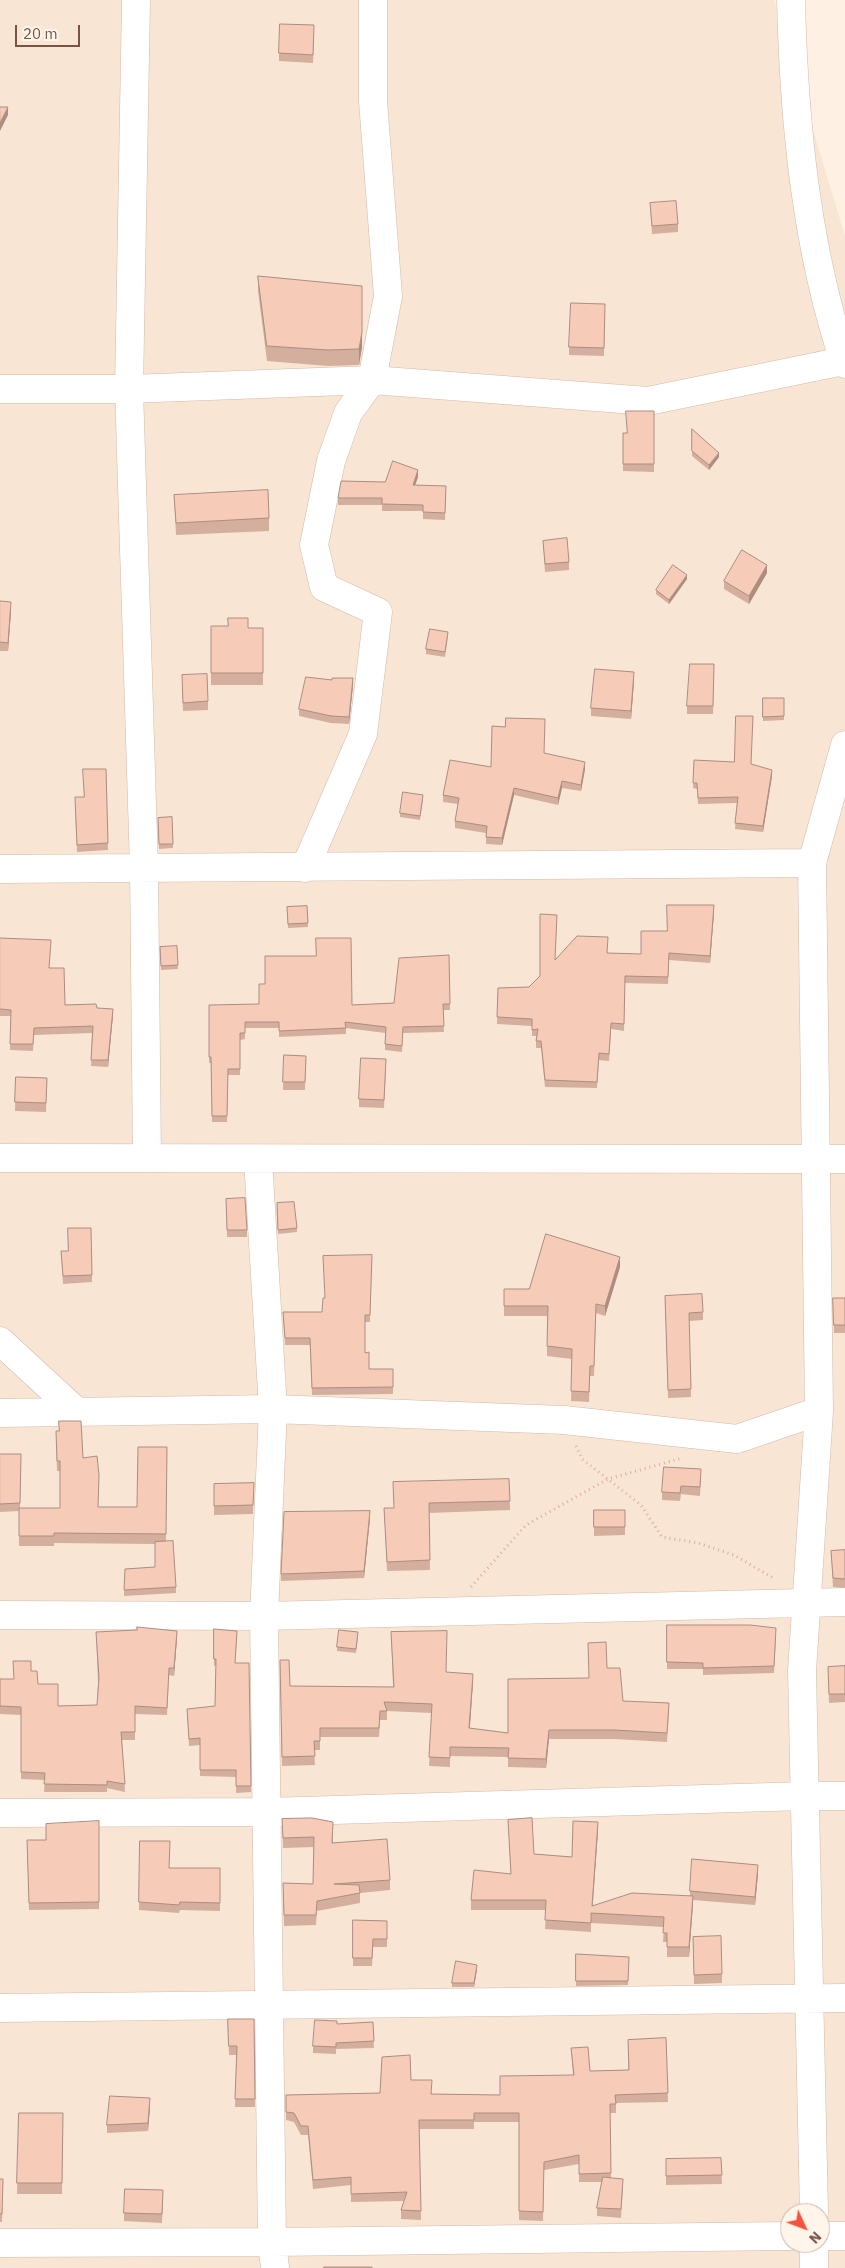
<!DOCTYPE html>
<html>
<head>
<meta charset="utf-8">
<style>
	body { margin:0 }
	#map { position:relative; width:845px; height:2268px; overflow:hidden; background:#fef1e3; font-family:"IBM Plex Sans",sans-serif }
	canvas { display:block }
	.north { position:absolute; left:780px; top:2203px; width:50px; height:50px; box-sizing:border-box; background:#fff5eb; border:1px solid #c9b4a9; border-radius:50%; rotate:133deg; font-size:14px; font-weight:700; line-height:20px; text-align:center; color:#795346 }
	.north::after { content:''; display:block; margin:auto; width:18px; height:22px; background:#f4533c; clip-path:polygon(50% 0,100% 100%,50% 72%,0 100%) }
	.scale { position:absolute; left:15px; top:25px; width:65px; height:22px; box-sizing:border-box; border:2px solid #795346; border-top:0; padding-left:6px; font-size:15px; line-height:18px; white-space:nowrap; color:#795346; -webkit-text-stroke:4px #fff5eb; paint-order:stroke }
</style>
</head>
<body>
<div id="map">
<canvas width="845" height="2268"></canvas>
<div class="north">N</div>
<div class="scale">20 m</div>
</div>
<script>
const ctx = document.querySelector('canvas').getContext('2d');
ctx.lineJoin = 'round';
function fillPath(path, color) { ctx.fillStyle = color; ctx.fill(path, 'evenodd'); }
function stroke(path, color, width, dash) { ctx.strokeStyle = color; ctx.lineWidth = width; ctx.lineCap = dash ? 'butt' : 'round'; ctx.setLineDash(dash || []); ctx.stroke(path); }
fillPath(new Path2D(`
	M0 0H774L845 236V2268H0ZM790 2213H820V2243H790Z`), '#f9e5d3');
const minor = new Path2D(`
	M136 0 129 389 144 867 147 1158
	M791 0C794 123 806 248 845 364
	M0 389H129L372 380 648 401 844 361
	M305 868 363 734 378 612 324 587 314 545 331 461 348 413 372 380 388 296 373 101V0
	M0 869 812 863
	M0 1158 845 1159
	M258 1159 273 1409 264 1616 272 2242 275 2268
	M0 1341 77 1412
	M0 1413 273 1409 564 1420 737 1439 819 1411
	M0 1615 264 1616 845 1602
	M0 1813 267 1812 805 1796H845
	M0 2008 845 1998
	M814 2213 802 1671 819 1411 812 863 845 745
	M820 2236H845
	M0 2243 272 2242 790 2236
	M814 2268V2243`);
stroke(minor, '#d3b9aa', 29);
stroke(new Path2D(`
	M576 1446 582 1459 641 1505 662 1537 698 1543 734 1555 775 1579
	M471 1587 526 1525 608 1479 682 1458`), '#dcad9b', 3, [1, 4]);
stroke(minor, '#fff', 28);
fillPath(new Path2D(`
	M314 34 313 63 279 61V53Z
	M650 203 678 224V232L652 234Z
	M258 276 362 347 359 365 328 366 267 361 258 291Z
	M605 304 604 356 569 355V347Z
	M654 411V472L623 471V433H627Z
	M692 429 719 457 709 470 692 456Z
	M418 477 415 485 446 486 445 520 423 519V511H382V505H338V498L385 482Z
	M174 495 269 518V531L176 535Z
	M543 541 569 562V570L545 572Z
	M767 573 749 604 724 589V581Z
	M687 579 669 604 656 594V590Z
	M0 601 11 611 8 651H0Z
	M211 626 248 628H263V685H211Z
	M448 636 445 657 426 654V649Z
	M714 664 713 714H687V706Z
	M634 681 631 719 591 716V708Z
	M182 683 208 701V710L183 711Z
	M353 685 349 724 331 723 299 716V709Z
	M763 698H784V720L763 721Z
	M544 753 585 769 581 791 562 788 558 805 514 795 502 845 486 844V833L455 828V821L458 804 443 802V795L491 767Z
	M694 760 751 764 772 776 763 832 735 829 737 803 698 804 697 789 693 788Z
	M106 769 108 850 77 852 75 804 84 797Z
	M423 799 420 820 400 817V813Z
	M172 817 173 848 159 849 158 818Z
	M307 906 308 927 288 928 287 907Z
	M714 912 710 963 669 960 668 984 625 983 624 1031 611 1029 609 1061 599 1060 597 1088 545 1087 541 1048H536V1036H532V1026L497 1024 498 988 529 987 556 959 607 953 641 954 667 931Z
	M0 938 50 968 65 1005 97 1008 113 1015 108 1067 91 1066 92 1033 34 1035 33 1051 10 1050 11 1016H0Z
	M160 947 178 965V969L161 970Z
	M449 955 450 1010H443L444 1032 403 1033 402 1052 385 1050V1033L346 1028V1034L279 1037V1028H245V1039L240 1040V1075H228L227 1122H212L211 1063H209V1005H352L394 1003Z
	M284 1055 306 1056 305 1090H283Z
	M386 1067 384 1108 359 1107V1099Z
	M16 1077 47 1078 46 1112 15 1111Z
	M226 1199 247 1230V1237H227Z
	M277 1203 297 1228V1232L278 1234Z
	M61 1251 92 1275V1282L63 1284Z
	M372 1255 370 1322H365V1353L369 1369H393V1394L312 1395 310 1345H285L283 1312H322L325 1298Z
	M620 1267 605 1316 596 1313 594 1376H590L589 1402 571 1401 572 1359 547 1356V1316H504V1289H529Z
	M665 1296 703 1312V1320L689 1321 691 1397 668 1398Z
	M833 1298H845V1333H834Z
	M56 1441 83 1458 98 1507H137L167 1447 166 1542 176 1587V1593L124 1596 125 1569 155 1567V1544L54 1543V1546H19V1511L0 1512V1454H21L20 1508H60V1471H57Z
	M701 1478 700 1496 681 1494 680 1501 662 1500V1492Z
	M509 1479 510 1510 429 1513 430 1570 387 1571 384 1508H394Z
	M254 1483 253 1514 214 1515V1484Z
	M594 1510H625V1535L594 1536Z
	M370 1518 364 1578 281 1581V1574Z
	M845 1550V1588L833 1587 831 1551Z
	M667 1625 776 1635 774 1673 703 1675V1669H667Z
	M214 1629 237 1637 235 1663H249L251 1792 236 1793V1777L200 1776V1745L189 1746 187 1709 215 1706 216 1665 214 1666Z
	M96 1632 177 1638 174 1676 169 1675 167 1715 135 1714V1740H122L125 1792 107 1788V1792H44L45 1780 21 1779V1715L0 1714V1679H13L31 1671 38 1684 58 1706 97 1705 98 1683Z
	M391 1632 446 1672 473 1682 470 1728 508 1733 589 1678 607 1668 623 1701 669 1711 667 1742 614 1739H549L546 1768 508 1767V1757L450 1756V1767L429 1766 432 1713 387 1711V1720H380L379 1737H320V1750H314L315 1765 282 1766 280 1660 290 1686 393 1687Z
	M358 1636 356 1653 337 1651V1647Z
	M845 1666V1702L829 1703 828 1667Z
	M282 1819 333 1832V1843L390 1880V1890L360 1893V1903L317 1911 316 1925 284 1926 283 1883 313 1884 314 1847 283 1848Z
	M508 1820 534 1854 572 1857 598 1831 592 1906 690 1896V1891L758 1874 755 1905 693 1900 689 1957H667V1942H663L664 1927 591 1923V1932L545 1929 546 1910H471V1900L511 1874Z
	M99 1821V1909L29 1910 27 1840H46Z
	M140 1841 170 1868H220V1911L180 1910 179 1913 139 1910Z
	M353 1920 387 1921V1947H373L372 1966H353Z
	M693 1937 722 1974V1983L694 1984Z
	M576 1954 629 1957 628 1985 576 1986Z
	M477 1969 474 1987H452V1983Z
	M228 2019H254L255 2107H235L237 2055H229Z
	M373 2022 374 2048 336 2049V2054L313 2053V2046L337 2024Z
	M666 2038 668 2102 616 2103V2113H610L611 2178 623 2187 621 2218 597 2216V2208L602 2182H579V2164L544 2170 543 2221 519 2220V2122H474V2129H419L421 2220 401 2219V2210L404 2201 351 2202V2185L313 2189 308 2135H301L294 2122 286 2120V2095L380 2093 411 2080 432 2094 500 2095 573 2075 571 2048 590 2071 628 2070V2040Z
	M150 2107 148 2131 107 2133V2125Z
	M19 2113H63L62 2194H17Z
	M721 2158 722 2184 666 2185V2159Z
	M0 2179H3L2 2222H0Z
	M163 2199 162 2223 124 2221V2213Z`), '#d4af9e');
fillPath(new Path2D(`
	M8 107V115L0 131V123Z
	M362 332V347L359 365V349Z
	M719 453V457L709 470V465Z
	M418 470V477L413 491V485Z
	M767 565V573L749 604V596Z
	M687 575V579L669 604V600Z
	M11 602V611L8 651V643Z
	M634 672V681L631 719V711Z
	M353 678V685L349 724V717Z
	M585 762V769L581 791V785Z
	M772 770V776L763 832V826Z
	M562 781V788L558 805V798Z
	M514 788V795L502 845V838Z
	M714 905V912L710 963V956Z
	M113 1009V1015L108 1067V1060Z
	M620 1257V1267L605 1316V1306Z
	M370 1511V1518L364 1578V1571Z
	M177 1631V1638L174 1676V1668Z
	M473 1674V1682L469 1737V1728Z
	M549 1730V1739L546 1768V1759Z
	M598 1822V1831L592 1915V1906Z
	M758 1865V1874L755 1905V1897Z
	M693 1896V1905L689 1957V1947Z
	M477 1965V1969L474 1987V1983Z
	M150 2098V2107L148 2131V2123Z`), '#ac8e81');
const building = new Path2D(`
	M280 24 314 25 313 55 279 53Z
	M0 107H8L0 123Z
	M676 201 678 224 652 226 650 203Z
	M258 276 362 286V332L359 349 328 350 267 346Z
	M571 303 605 304 604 348 569 347Z
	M626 411H654V464H623V433H627Z
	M692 429 719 453 709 465 692 451Z
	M393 461 418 470 413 485 446 486 445 513 423 512V505L382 504V498H338L341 481 385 482Z
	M268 490 269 518 176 523 174 495Z
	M567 538 569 562 545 564 543 541Z
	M742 550 767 565 749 596 724 581Z
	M673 565 687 575 669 600 656 590Z
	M0 601 11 602 8 643 0 642Z
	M228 618H248V628H263V673H211V626H228Z
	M430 629 448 632 445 652 426 649Z
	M690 664H714L713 706H687Z
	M595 669 634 672 631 711 591 708Z
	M207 674 208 701 183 703 182 675Z
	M306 677 332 680V678H353L349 717 331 716 299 709Z
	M763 698H784V716L763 717Z
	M736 716H753L751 764 772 770 763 826 735 823 738 797 698 798 697 783H693L694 760 734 762Z
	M506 718 545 719 544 753 585 762 581 785 562 781 558 798 514 788 502 838 486 837 487 826 455 821 459 798 443 795 450 760 491 767 492 726 505 727Z
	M83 769H106L108 843 77 845 75 797H84Z
	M403 792 423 795 420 816 400 813Z
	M172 817 173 844H159L158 818Z
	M667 905H714L710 956 669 953 668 977 625 976 624 1024 611 1023 609 1054 599 1053 597 1082 545 1080 541 1041H536L538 1029 532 1030V1019L497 1017 498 988 529 987 540 976V914L557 915 555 960 577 936 608 937 607 953 641 954V931H667Z
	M307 906 308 923 288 924 287 907Z
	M0 938 51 940 49 968H64L65 1005 96 1004 97 1008 113 1009 108 1060H91L93 1026 34 1028 33 1044H10L11 1010 0 1009Z
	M316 938H351L352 1005 394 1003 399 958 449 955 450 1004H443L444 1026 403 1027 402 1046 385 1044 386 1027 345 1022 346 1028 279 1031V1022H245V1033H240V1069H228L227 1116H212L211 1057H209V1005L259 1004V984H265V956H316Z
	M177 946 178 965 161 966 160 947Z
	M284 1055 306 1056 305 1082H283Z
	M361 1058 386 1059 384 1100 359 1099Z
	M16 1077 47 1078 46 1103 15 1102Z
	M245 1198 247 1230H227L226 1199Z
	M294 1202 297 1228 278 1230 277 1203Z
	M68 1228H91L92 1275 63 1276 61 1251H68Z
	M546 1234 620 1257 605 1306 596 1304 594 1366H590L589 1392 571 1391 572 1349 547 1346 548 1306H504V1289H529Z
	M372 1255 370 1315H365V1353L369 1352V1369H393V1387L312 1388 310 1338H285L283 1312H322L323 1298H325L323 1256Z
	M702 1294 703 1312 689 1313 691 1389 668 1390 665 1296Z
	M833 1298H845V1325H834Z
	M59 1421H81L83 1458 97 1456 99 1475 98 1507H137L138 1447H167L166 1534 54 1533V1536H19V1508H60V1461H57L56 1431H59Z
	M0 1454H21L20 1503 0 1504Z
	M664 1467 701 1469 700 1487 681 1486 680 1493 662 1492Z
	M509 1479 510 1501 429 1503 430 1560 387 1562 384 1508H394L393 1482Z
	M254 1483 253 1505 214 1506V1484Z
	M594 1510H625V1527H594Z
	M370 1511 364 1571 281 1574 284 1512Z
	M173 1541 176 1587 124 1590 125 1569 155 1567V1542Z
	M845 1550V1579L833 1578 831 1551Z
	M667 1625H750L776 1628 774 1666 703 1668V1663L667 1662Z
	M137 1627 177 1631 174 1668H169L167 1708 135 1706V1732H121L125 1784 107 1781V1785L44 1784 45 1773 21 1772V1707L0 1706V1679H14L13 1661H31V1671H37L38 1684H58V1706L97 1705 99 1678 96 1632 137 1630Z
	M214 1629 237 1631 235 1663H249L251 1786H236V1770H200V1738L189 1739 187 1709 215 1706 216 1659H214Z
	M339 1630 358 1632 356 1649 337 1647Z
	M447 1631 446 1672 473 1674 469 1728 508 1733V1679L589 1678 588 1643 606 1642 607 1668H620L623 1701 669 1703 667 1733 614 1730H549L546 1759 508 1758 509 1748 450 1747V1758L429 1757 432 1704 384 1702 387 1711H380L379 1728H320V1741H314L315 1756 282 1757 280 1660H289L290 1686 394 1687 391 1632Z
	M845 1666V1694H829L828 1667Z
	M312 1818 333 1822 332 1843 387 1839 390 1880 334 1884 359 1885 360 1893 317 1901 316 1915H284L283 1883 313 1884 314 1837 283 1838 282 1819Z
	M532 1818 534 1854 572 1857 573 1821 598 1822 592 1906 632 1893 693 1896 689 1947H667V1933H663L664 1917 591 1913V1923L545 1920 546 1900H471L474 1870 511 1874 508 1820Z
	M99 1821V1902L29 1903 27 1840H46V1824Z
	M140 1841H170L169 1868H220V1903L180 1902 179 1905 139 1902Z
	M692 1859 758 1865 755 1897 690 1891Z
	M353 1920 387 1921V1939H373L372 1958H353Z
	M721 1936 722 1974 694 1975 693 1937Z
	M576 1954 629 1957 628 1981H576Z
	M456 1961 477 1965 474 1983H452Z
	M228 2019H254L255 2099H235L237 2046H229Z
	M315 2020 337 2021V2024L373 2022 374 2041 336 2043V2047L313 2046Z
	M666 2038 668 2093 615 2095 616 2104H610L611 2173 579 2174V2155L544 2162 543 2212 519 2211V2113H474V2120H419L421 2211 401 2210 407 2192 351 2194V2177L313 2180 308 2126H301L294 2113 286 2112V2095L380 2093 382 2057 410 2055 411 2080H432L431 2094 500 2095V2076L574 2075 571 2048 588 2047 590 2071 629 2070 628 2040Z
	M110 2096 150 2098 148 2123 107 2125Z
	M19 2113H63L62 2183H17Z
	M721 2158 722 2175 666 2176V2159Z
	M603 2177 623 2179 621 2209 597 2208Z
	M0 2179H3L2 2214H0Z
	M125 2189 163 2190 162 2214 124 2213Z
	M324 2267H372V2268H324Z`);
fillPath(building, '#f6cbb8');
stroke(building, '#ac8e81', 1);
</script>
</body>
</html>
